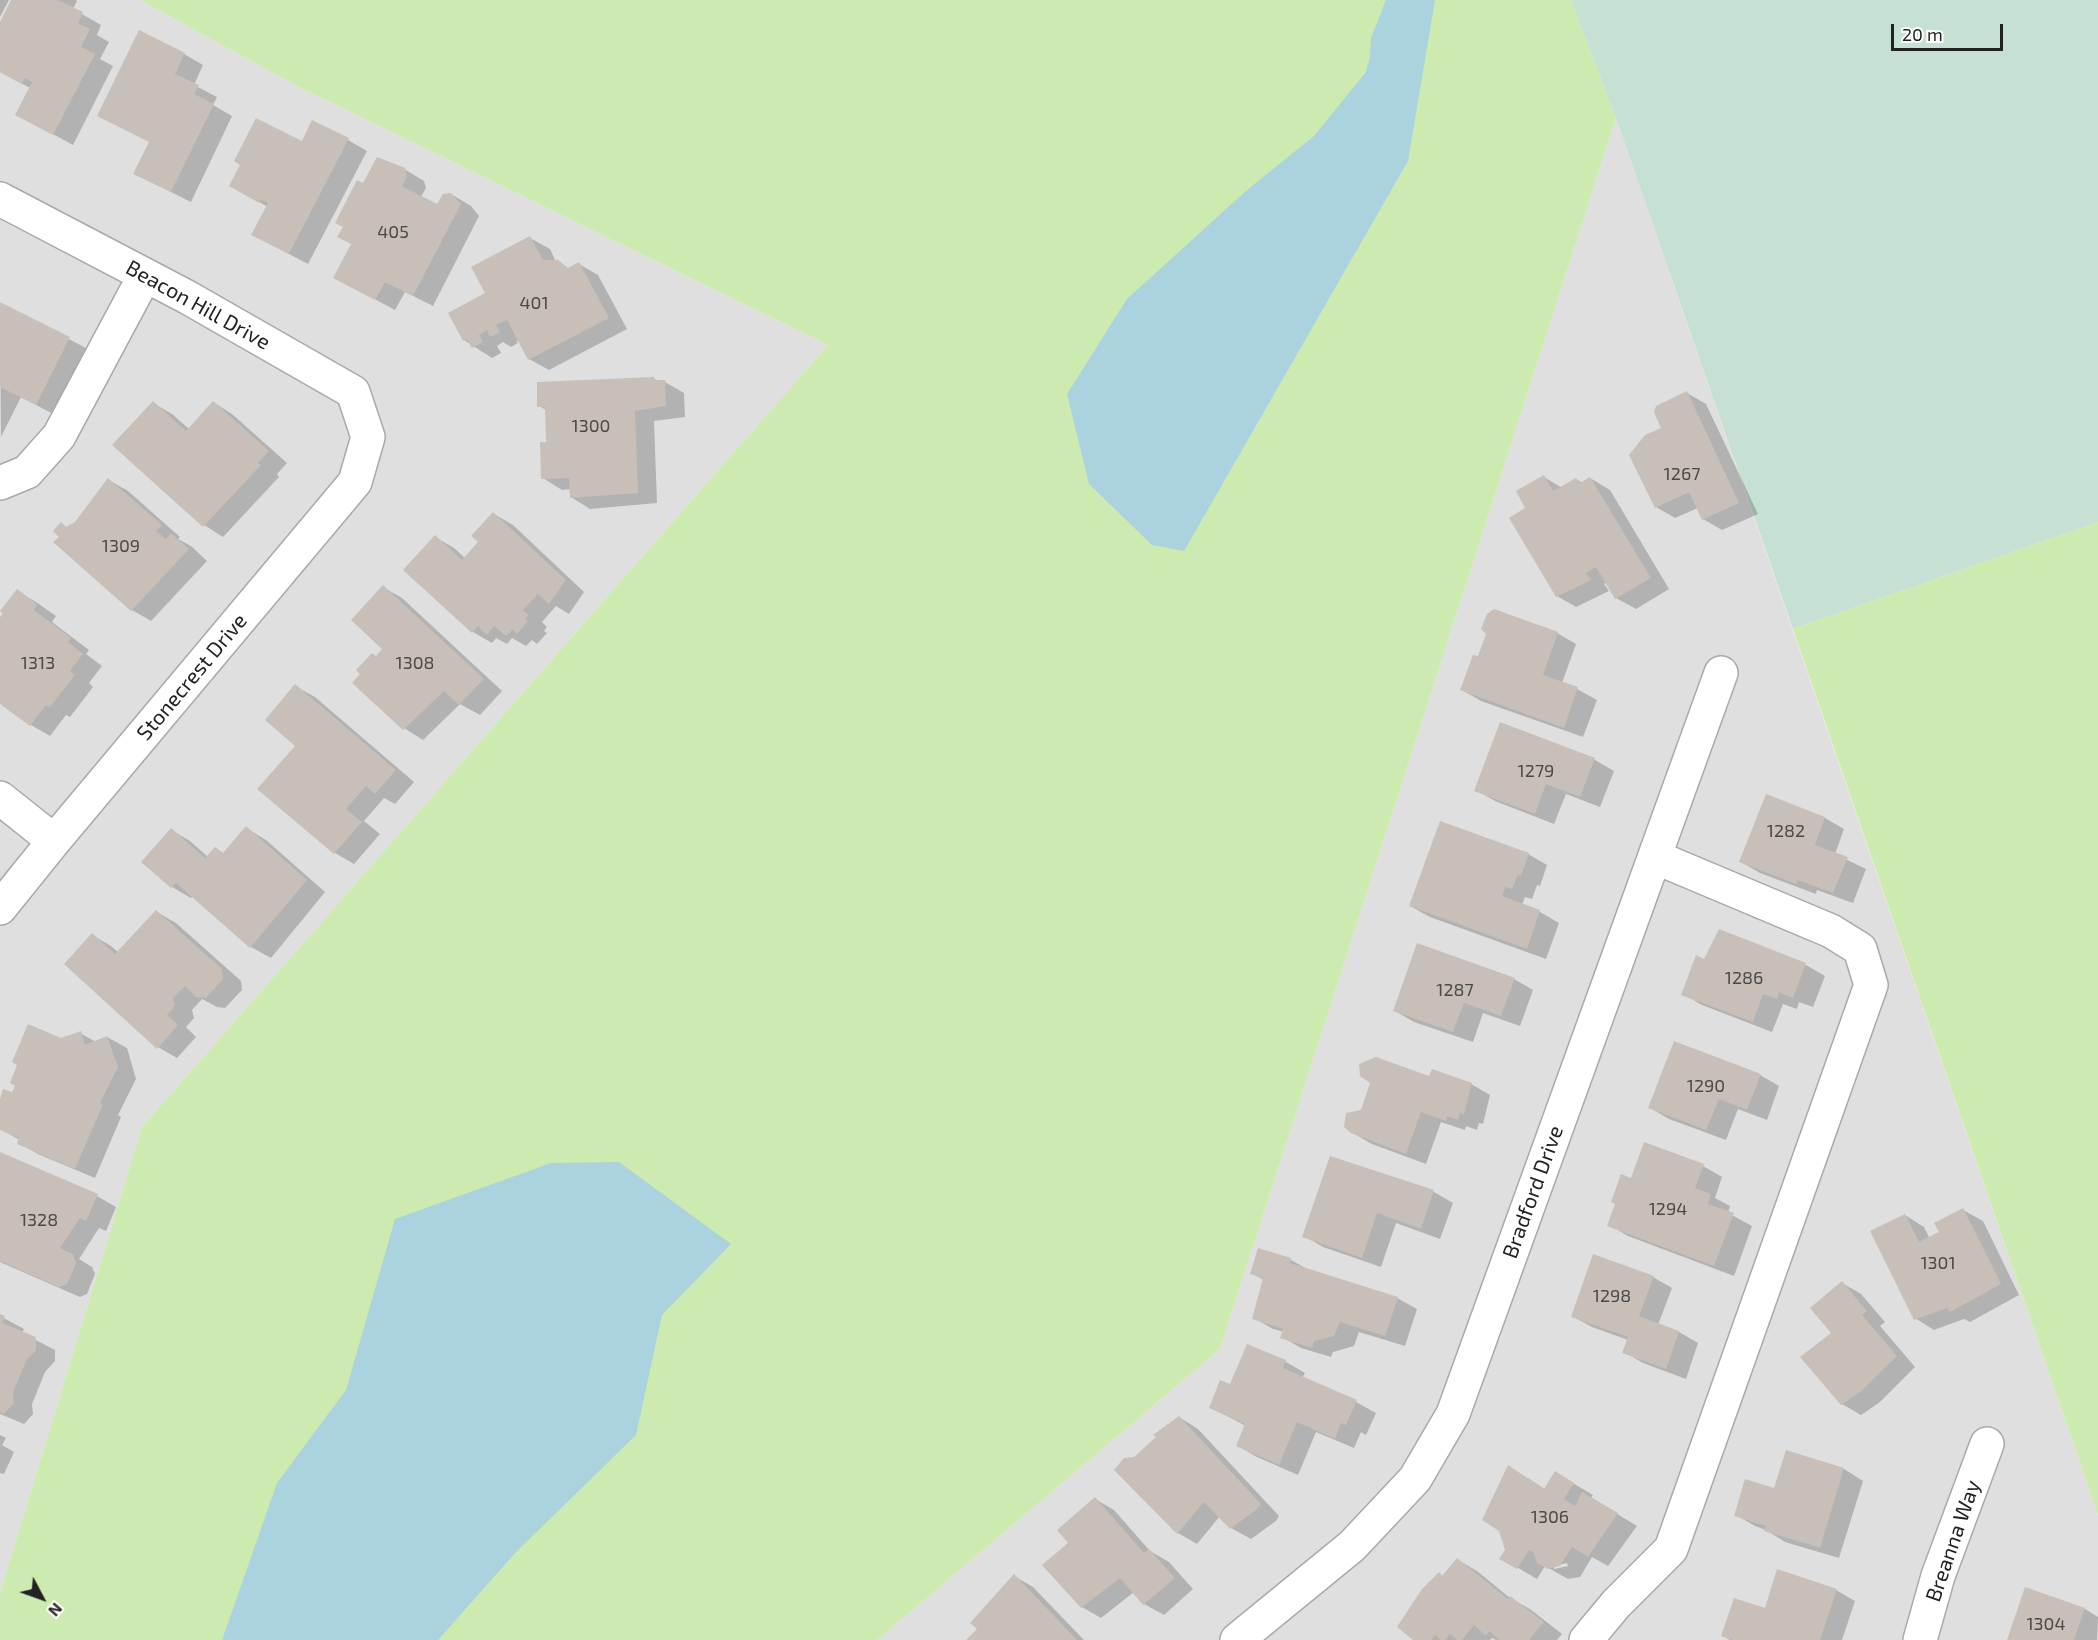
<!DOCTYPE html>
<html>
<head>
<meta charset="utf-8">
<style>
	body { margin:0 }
	#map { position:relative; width:2098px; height:1640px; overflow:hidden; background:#f2efe9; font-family:"Exo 2",sans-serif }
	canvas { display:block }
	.north { position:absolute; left:12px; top:1568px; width:60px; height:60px; -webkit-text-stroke:4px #fff; paint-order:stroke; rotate:131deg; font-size:16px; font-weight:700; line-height:24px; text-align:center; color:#222 }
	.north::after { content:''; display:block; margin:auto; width:21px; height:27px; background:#222; clip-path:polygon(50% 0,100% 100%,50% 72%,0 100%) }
	.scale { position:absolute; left:1891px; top:24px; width:112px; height:27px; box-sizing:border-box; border:3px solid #222; border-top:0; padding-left:8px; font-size:18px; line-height:21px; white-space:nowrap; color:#222; -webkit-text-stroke:4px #fff; paint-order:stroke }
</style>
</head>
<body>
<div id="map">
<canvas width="2098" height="1640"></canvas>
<div class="north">N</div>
<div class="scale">20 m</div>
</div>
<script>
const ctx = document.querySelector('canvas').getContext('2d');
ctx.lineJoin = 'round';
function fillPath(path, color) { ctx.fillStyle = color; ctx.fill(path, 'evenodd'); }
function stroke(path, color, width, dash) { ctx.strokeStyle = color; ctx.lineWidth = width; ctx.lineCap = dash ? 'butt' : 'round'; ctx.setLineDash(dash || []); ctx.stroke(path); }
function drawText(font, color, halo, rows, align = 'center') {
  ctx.font = font + ' "Exo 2",sans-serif'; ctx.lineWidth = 4.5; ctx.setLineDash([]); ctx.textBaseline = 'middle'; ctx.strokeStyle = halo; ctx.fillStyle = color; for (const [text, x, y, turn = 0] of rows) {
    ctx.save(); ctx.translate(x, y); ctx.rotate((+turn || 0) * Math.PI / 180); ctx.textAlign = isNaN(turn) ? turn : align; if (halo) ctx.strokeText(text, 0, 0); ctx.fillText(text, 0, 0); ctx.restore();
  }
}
fillPath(new Path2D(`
	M0 0H140L295 85 828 345 142 1127 0 1593Z
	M1616 118 2098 1515V1640H877L1220 1349Z`), '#e0dfdf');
fillPath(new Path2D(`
	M140 0H1571L1616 118 1220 1349 877 1640H0V1593L142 1127 828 345 295 85Z
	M2098 522V1515L1793 629Z`), '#cdebb0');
fillPath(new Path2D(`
	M1571 0H2098V522L1793 629 1616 118Z`), '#c6e0d4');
fillPath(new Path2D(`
	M1386 0H1435L1408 161 1184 551 1152 545 1089 484 1067 394 1127 299 1247 190 1314 136 1366 72 1370 56 1371 38Z
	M619 1162 731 1244 662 1315 636 1435 516 1552 438 1640H222L277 1483 346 1390 395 1219 551 1163Z`), '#aad3df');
fillPath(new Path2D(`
	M0 0H9L0 17Z
	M13 0H76L77 1 73 9 101 25 97 35 109 42 100 59 113 66 73 145 36 125 30 88 0 72V25Z
	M184 54 203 65 194 85 217 97 213 105 232 116 191 202 135 174 151 142 99 116Z
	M348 140 367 151 308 264 272 245 268 207 231 185 242 164 302 143Z
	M404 169 424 181 426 188 421 197 438 206 451 194 471 206 479 216 433 306 405 292 395 310 354 288 352 244 364 186Z
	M530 238 550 249 556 262 570 269 579 264 598 275 627 329 549 370 529 359 521 341H516L518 343 511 347 503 342 497 346 501 353 492 358 464 340 487 294Z
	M0 304 88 349 55 415 21 397 1 437Z
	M653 378 659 382H665L684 393 685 417 654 421 657 503 590 509 571 497V489L562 490 543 478 548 444 546 410 539 406Z
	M1687 393 1706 404 1758 514 1722 530 1703 519 1698 508 1675 518 1656 507 1663 429Z
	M213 402 232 414 287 463 277 474 279 477 223 537 204 525 153 403 172 414 189 429Z
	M1544 477 1562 488 1576 479 1583 483 1590 478 1610 490 1669 589 1636 609 1616 598 1607 582 1604 584 1609 591 1576 607 1557 596 1528 508Z
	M109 480 128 491 180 537 178 539 191 546 207 561 151 621 132 610 61 536V524L68 528 76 523Z
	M494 514 513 525 584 592 569 614 556 606 542 622 547 627 544 631 547 633 537 644 532 640 526 646 512 638 507 644 496 638 492 643 473 632 435 537 454 548 465 558 480 542Z
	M383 587 402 598 502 691 480 715 460 704 423 740 404 728 377 657 385 649Z
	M17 591 36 602 56 616 52 622 89 650 86 654 102 666 89 683 93 687 70 717 66 715 50 736 31 725 0 702V619Z
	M1557 633 1576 644 1562 683 1577 689 1597 700 1583 737 1481 701 1462 690 1479 658Z
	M295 686 315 697 414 782 395 804 384 798 364 821 380 834 354 864 335 853 297 746Z
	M1501 724 1595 760 1614 771 1600 807 1566 794 1554 824 1495 801 1476 790Z
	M1767 796 1825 818 1844 829 1835 854 1866 869 1853 903 1817 890 1816 894 1760 873 1741 862Z
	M246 828 266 840 325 892 271 958 251 947 193 896 191 898 172 887 171 830 190 841 208 857 216 849 225 854Z
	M1528 854 1547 865 1540 886 1537 885 1532 899 1525 897 1522 905 1540 912 1559 923 1546 959 1430 917 1410 906Z
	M157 912 176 923 241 981 242 990 225 1008 217 1007 202 999 192 1010 194 1018 186 1027 196 1037 177 1058 158 1047 92 935 111 946 119 953Z
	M1719 931 1806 965 1825 976 1813 1007 1799 1002 1797 1009 1783 1004 1772 1032 1702 1005 1683 994 1705 961Z
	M1514 979 1533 990 1520 1026 1483 1013 1473 1042 1414 1022 1395 1011Z
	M80 1033 96 1042 107 1037 127 1048 136 1079 118 1115 121 1117 95 1178 38 1154 19 1143 20 1140 0 1129V1103L13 1094 61 1039Z
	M1760 1075 1779 1086 1767 1120 1738 1109 1726 1140 1669 1119 1650 1108Z
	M1430 1078 1471 1084 1490 1095 1483 1124 1479 1123 1477 1130 1466 1126 1465 1130 1441 1122 1426 1164 1372 1144 1351 1132 1362 1111Z
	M0 1153 97 1196 116 1207 106 1231 99 1228 79 1259 92 1267 95 1274 87 1294 80 1297 0 1262Z
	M1331 1158 1434 1192 1453 1203 1440 1239 1396 1223 1381 1267 1323 1247 1304 1236Z
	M1703 1166 1722 1177 1715 1198 1730 1206 1728 1213 1752 1226 1734 1276 1628 1236 1609 1225 1617 1204 1631 1180Z
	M1963 1210 1983 1221 2019 1295 1970 1322 1964 1319 1934 1330 1915 1318 1905 1215 1924 1227 1930 1239 1941 1233Z
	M1259 1250 1291 1260 1309 1270 1397 1298 1417 1309 1405 1346 1359 1332 1354 1346 1333 1352 1331 1357 1301 1348 1282 1337 1284 1332 1273 1329 1254 1318 1264 1280 1251 1273Z
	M1653 1277 1672 1288 1658 1325 1679 1332 1698 1343 1686 1379 1643 1363 1624 1352 1628 1340 1592 1327 1572 1316Z
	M1842 1283 1861 1294 1885 1322 1880 1326 1915 1367 1880 1402 1861 1415 1842 1404Z
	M0 1316 24 1329 22 1333 55 1350V1361L45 1372 32 1404 33 1414 24 1424 0 1414Z
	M1248 1346 1286 1362 1305 1373 1302 1378 1356 1402 1376 1413 1366 1435 1361 1432 1354 1448 1316 1432 1298 1475 1257 1457 1238 1446 1246 1426 1210 1407 1231 1386Z
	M1179 1417 1198 1429 1279 1516 1276 1521 1251 1539 1231 1528 1220 1516 1197 1544 1178 1533 1135 1459Z
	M0 1435 6 1438 2 1445 14 1452 4 1474 0 1473Z
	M1787 1452 1844 1469 1863 1481 1839 1558 1785 1542 1766 1530 1755 1526 1736 1515 1775 1490Z
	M1556 1473 1593 1495 1591 1498 1637 1526 1608 1566 1592 1557 1580 1577 1568 1579 1545 1566 1537 1579 1501 1558 1506 1550 1528 1478 1546 1490ZM1567 1563 1568 1566 1554 1569V1566Z
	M1095 1499 1114 1510 1150 1551 1169 1562 1193 1589 1164 1615 1144 1604 1134 1592 1101 1618 1082 1607 1070 1543Z
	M1458 1560 1477 1571 1510 1598 1530 1609 1562 1634 1557 1640H1496L1492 1638 1490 1640H1415L1443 1577Z
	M1014 1576 1033 1587 1084 1640H968L979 1629Z
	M1836 1590 1855 1601 1842 1640H1730L1723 1636 1766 1610Z
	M2085 1609 2098 1617 2097 1640H2008Z`), '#0003');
fillPath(new Path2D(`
	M11 0H58L83 12 78 23 90 29 81 47 95 54 53 135 15 115 32 82 25 78 22 84 0 72V22Z
	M139 30 185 53 175 74 199 85 194 94 214 104 171 192 133 174 149 142 97 116Z
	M256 118 302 141 312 120 349 138 289 254 251 235 268 203 261 200 259 203 229 186 240 165 234 161Z
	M377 157 405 168 407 176 402 186 437 204 443 194 451 193 461 204 413 296 385 282 375 300 333 278 351 244 337 237 343 227 335 223 357 180 363 183Z
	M530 236 543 260H558L568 268 579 262 609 318 528 360 507 320 496 325 500 332 490 337 487 330 479 335 483 342 472 348 467 339 463 341 448 313 485 293 471 267Z
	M0 302 70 337 36 405 0 387Z
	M654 377V380H665L666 406 635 411 638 493 570 498 569 478 541 479 540 442H546L545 407H537V382Z
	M1687 391 1739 503 1702 520 1689 492 1655 508 1629 455 1645 435 1661 428 1654 412 1656 406Z
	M153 401 186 431 213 401 269 451 258 463 261 465 203 527 112 445Z
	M1544 475 1553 491 1576 478 1580 483 1590 477 1651 578 1615 599 1596 567 1586 573 1591 580 1556 597 1509 518 1525 508 1516 491Z
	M108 478 162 525 156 531 166 539 171 533 189 549 131 611 53 542 59 537 53 531 61 522 66 527 75 522Z
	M493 512 566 580 549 604 538 594 523 610 529 615 525 619 528 621 517 634 513 629 506 636 494 626 487 635 478 626 472 633 403 570 435 535 462 560 478 542 471 536Z
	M383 585 484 679 459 705 444 691 403 730 352 683 360 674 356 670 372 653 376 656 382 649 351 620Z
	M17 589 37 604 34 610 71 638 68 642 83 654 70 671 75 675 50 707 46 705 30 726 0 704V617L3 614 0 611Z
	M1494 609 1558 632 1543 675 1578 687 1564 728 1460 690 1473 655 1478 656 1486 634 1481 629 1487 614Z
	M295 684 396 770 375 794 366 786 346 809 362 822 334 854 257 789 295 746 265 720Z
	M1500 722 1595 758 1580 797 1546 784 1535 814 1474 791Z
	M1766 794 1825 817 1815 845 1848 857 1833 893 1798 880 1796 884 1739 862Z
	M1440 821 1529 853 1521 876 1518 875 1512 889 1505 887 1502 896 1540 910 1527 949 1409 906Z
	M246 826 307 880 250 948 176 883 171 888 141 862 171 828 205 858 215 847 223 853Z
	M156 910 222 969 223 979 206 998 196 997 185 986 173 998 175 1006 167 1015 178 1025 157 1049 64 964 92 933 115 954Z
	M1719 929 1806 963 1793 998 1779 992 1777 999 1763 994 1753 1022 1681 995 1696 955 1704 959Z
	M1417 943 1515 978 1501 1016 1464 1003 1453 1032 1393 1011Z
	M28 1024 61 1038 81 1031 85 1045 107 1036 118 1067 100 1103 103 1104 75 1169 17 1144 19 1138 0 1130V1099L3 1089 12 1092 15 1086 10 1083 17 1065 12 1062Z
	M1674 1041 1761 1074 1747 1110 1719 1099 1706 1130 1648 1108Z
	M1376 1057 1429 1076 1432 1069 1472 1083 1464 1114 1460 1113 1458 1120 1447 1116 1446 1121 1421 1112 1406 1154 1351 1133 1344 1127 1346 1113 1361 1110 1370 1083 1360 1076 1359 1064Z
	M1644 1142 1704 1164 1695 1188 1711 1194 1708 1204 1734 1213 1714 1266 1607 1226 1615 1204 1611 1202 1621 1174 1631 1178Z
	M0 1152 98 1194 86 1221 80 1218 60 1248 73 1254 76 1263 67 1284 59 1287 0 1261Z
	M1330 1156 1434 1190 1421 1229 1377 1213 1362 1258 1302 1237Z
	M1963 1208 2001 1284 1950 1312 1947 1308 1914 1320 1870 1231 1905 1214 1919 1242 1939 1232 1934 1223Z
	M1258 1248 1291 1258 1290 1263 1398 1297 1385 1336 1340 1322 1334 1336 1314 1341 1312 1348 1280 1338 1283 1329 1252 1319 1263 1278 1250 1274Z
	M1593 1254 1654 1276 1639 1316 1679 1331 1666 1369 1622 1353 1628 1337 1571 1317Z
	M1842 1281 1867 1311 1862 1315 1897 1356 1860 1392 1841 1405 1800 1357 1831 1333 1810 1308Z
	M0 1314 5 1316 2 1323 36 1337V1350L26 1361 13 1393 14 1403 4 1414 0 1412Z
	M1247 1344 1286 1360 1283 1368 1357 1400 1346 1425 1341 1423 1335 1439 1297 1422 1279 1465 1236 1446 1245 1424 1209 1408 1220 1380 1230 1384Z
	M1179 1416 1261 1504 1256 1510 1230 1529 1204 1502 1177 1534 1114 1470 1124 1458 1134 1457 1156 1437 1153 1435Z
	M1786 1450 1844 1468 1820 1548 1764 1531 1766 1526 1734 1516 1745 1479 1774 1488Z
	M1508 1465 1544 1489 1555 1471 1574 1483 1564 1499 1575 1506 1582 1492 1618 1513 1588 1557 1572 1547 1560 1566 1548 1569 1537 1563 1534 1553 1529 1550 1517 1569 1499 1559 1505 1550 1499 1531 1482 1520Z
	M1095 1497 1144 1553 1149 1549 1175 1578 1143 1605 1120 1578 1081 1608 1042 1565 1068 1543 1057 1530Z
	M1457 1558 1508 1599 1510 1596 1544 1622 1529 1640H1500L1489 1631 1486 1636 1474 1625 1462 1640H1457L1450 1634 1445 1640H1441L1435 1635 1431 1640H1413L1397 1627 1422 1589 1439 1572 1442 1576Z
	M1777 1569 1837 1589 1820 1640H1732L1721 1636 1734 1598 1765 1608Z
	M1014 1574 1077 1640H966L977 1629 970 1623Z
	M2025 1587 2085 1608 2074 1640H2007Z`), '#c7bfb8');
const minor = new Path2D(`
	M0 199 187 297 353 392 368 437 355 482 54 841 0 908
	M0 483 27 472 59 436 145 275
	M0 798 54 841
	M1237 1640 1352 1546 1415 1479 1453 1414 1721 673
	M1586 1640 1616 1604 1671 1549 1871 985 1860 949 1831 931 1655 857
	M1920 1640 1938 1576 1987 1444`);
stroke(minor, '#a9a9a9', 36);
stroke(minor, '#fff', 33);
drawText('18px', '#4b4948', null, [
	["405",393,232],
	["401",534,303],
	["1300",591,426],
	["1267",1682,474],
	["1309",121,546],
	["1313",38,663],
	["1308",415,663],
	["1279",1536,771],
	["1282",1786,831],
	["1286",1744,978],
	["1287",1455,990],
	["1290",1706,1086],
	["1294",1668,1209],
	["1328",39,1220],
	["1301",1938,1263],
	["1298",1612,1296],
	["1306",1550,1517],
	["1304",2046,1624]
]);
drawText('21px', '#222', '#fff', [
	["Beacon Hill Drive",198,305,29],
	["Stonecrest Drive",192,677,-50],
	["Bradford Drive",1533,1192,-70],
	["Breanna Way",1953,1541,-71]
]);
</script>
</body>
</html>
